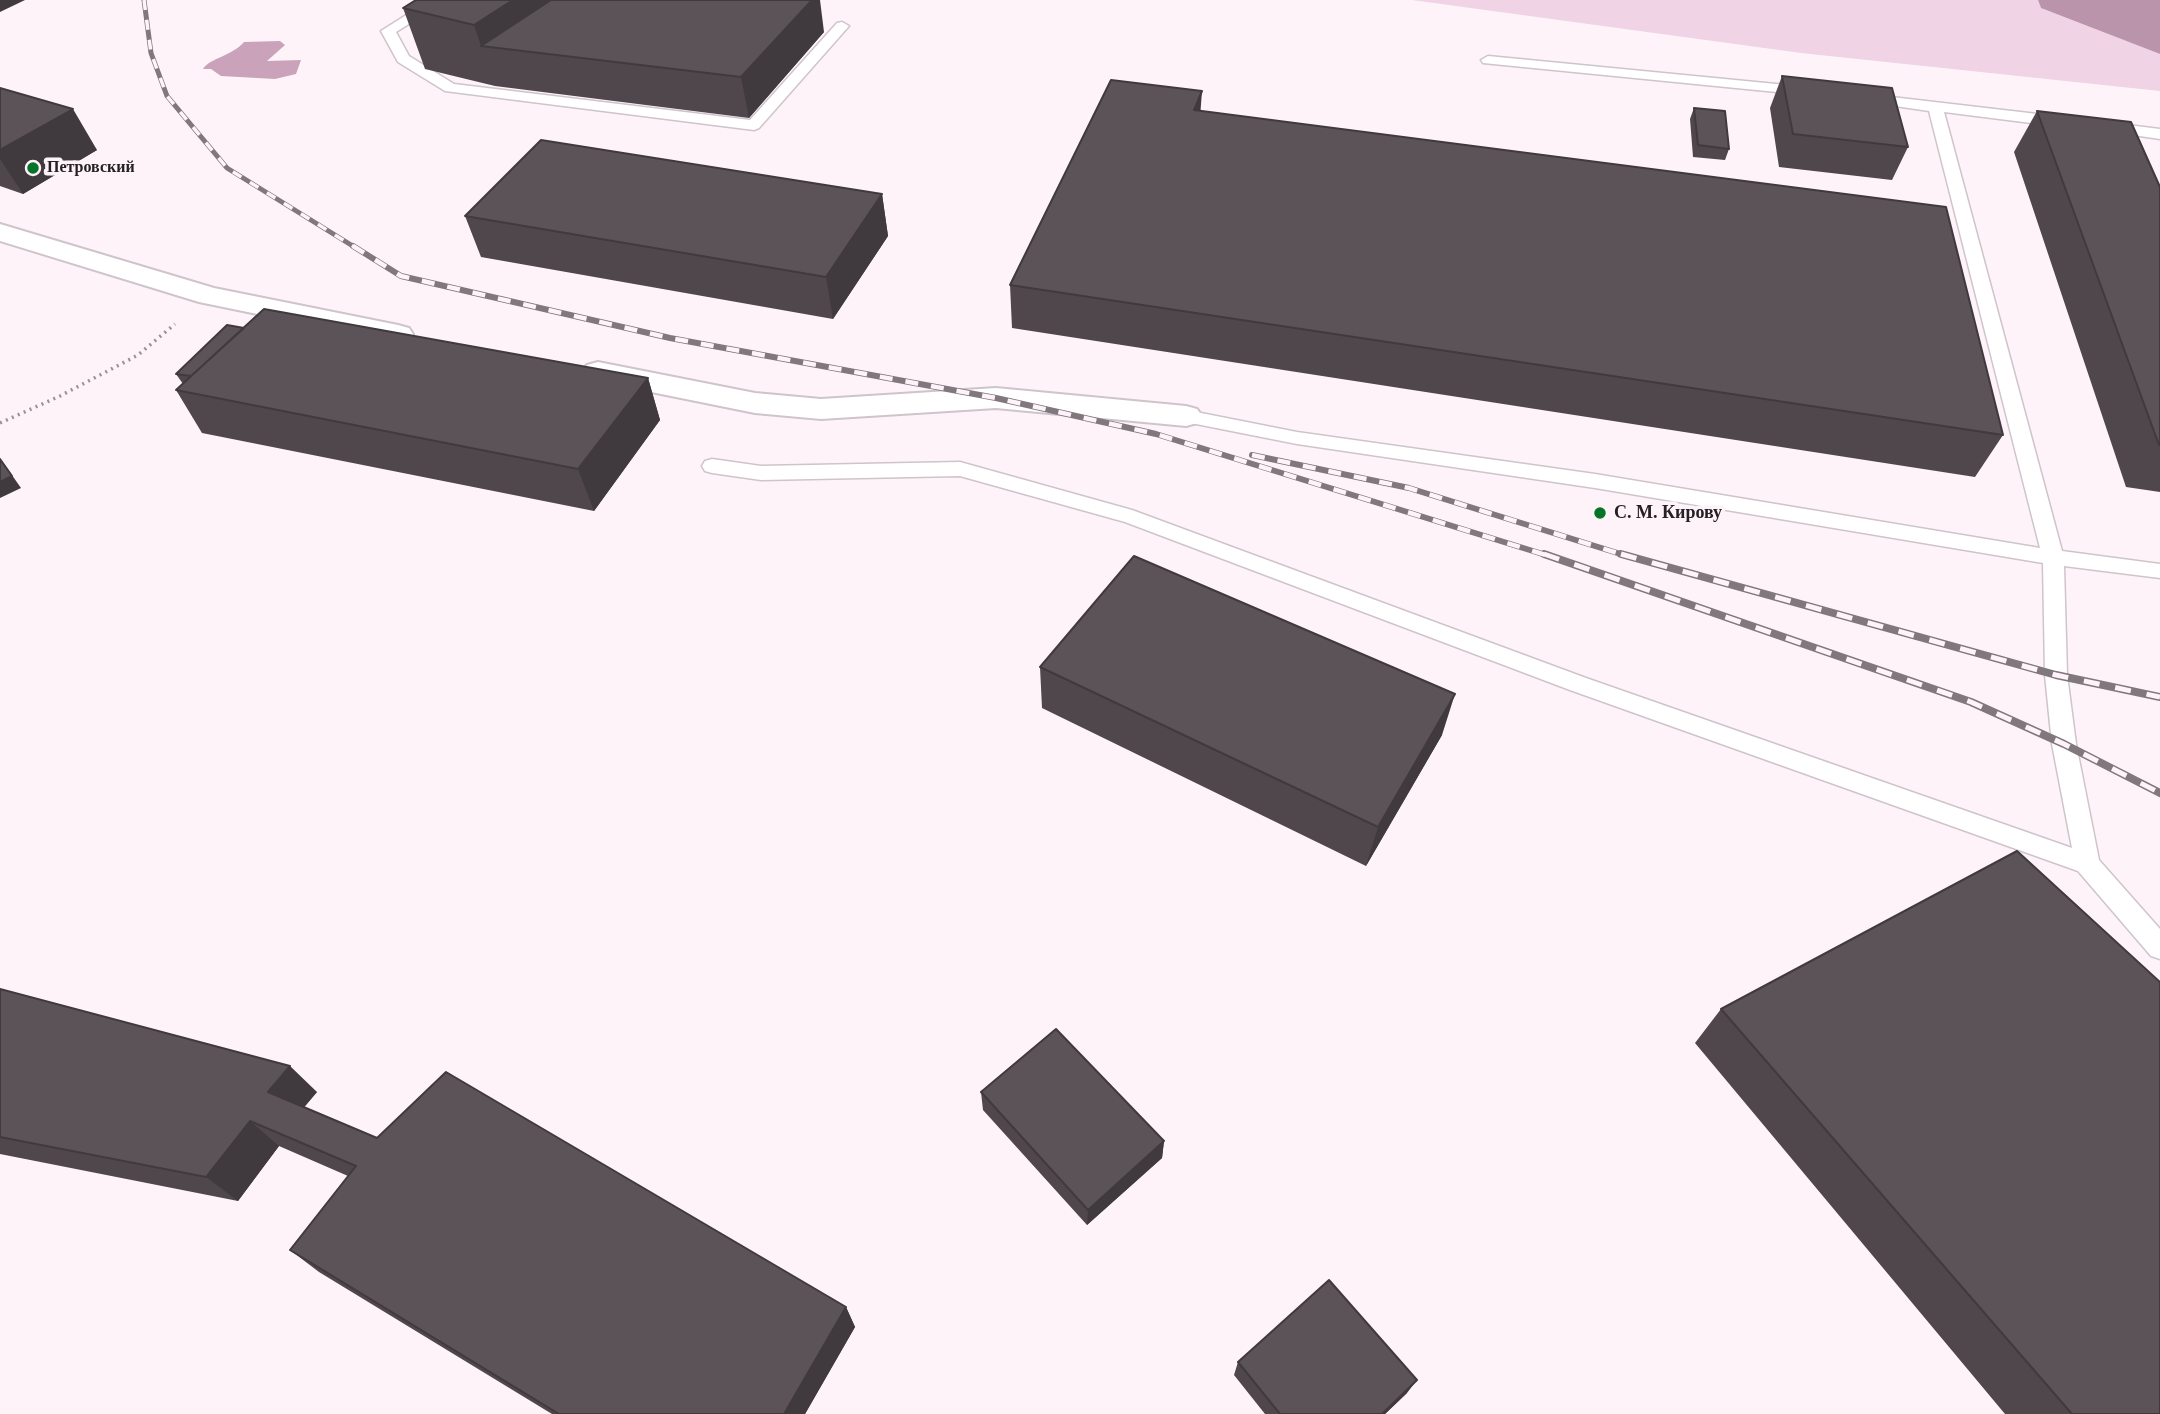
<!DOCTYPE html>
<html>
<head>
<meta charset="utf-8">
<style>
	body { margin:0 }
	canvas { display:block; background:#fef3f9 }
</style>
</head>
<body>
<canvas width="2160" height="1414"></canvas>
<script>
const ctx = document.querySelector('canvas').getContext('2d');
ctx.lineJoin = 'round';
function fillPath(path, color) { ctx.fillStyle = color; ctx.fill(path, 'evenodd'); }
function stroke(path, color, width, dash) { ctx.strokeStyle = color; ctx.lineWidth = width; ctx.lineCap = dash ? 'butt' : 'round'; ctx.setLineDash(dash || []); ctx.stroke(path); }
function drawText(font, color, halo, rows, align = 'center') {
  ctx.font = font + ' "Times New Roman",serif'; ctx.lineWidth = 7; ctx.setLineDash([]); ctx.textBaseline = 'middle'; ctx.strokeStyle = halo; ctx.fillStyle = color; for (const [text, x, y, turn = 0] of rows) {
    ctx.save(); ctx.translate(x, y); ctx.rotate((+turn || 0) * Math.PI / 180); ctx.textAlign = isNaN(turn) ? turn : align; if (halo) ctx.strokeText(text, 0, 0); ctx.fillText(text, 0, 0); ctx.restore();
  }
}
fillPath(new Path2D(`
	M1412 0H2038L2041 8 2160 54V91L1801 53Z`), '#f0d3e4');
fillPath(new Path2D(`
	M280 41 285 45 267 61 301 60 296 74 275 79 221 76 211 69H203C210 58 232 56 244 42Z`), '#caa3ba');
fillPath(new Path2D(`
	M2038 0H2160V54L2041 8Z`), '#ba94ab');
const lane = new Path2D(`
	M430 0H447L396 32 409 56 454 84 750 120 837 23 842 22 849 26 759 128 754 130 445 91 398 62 381 31Z
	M1488 56 1807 87 1814 91 1807 95 1483 63 1481 60Z
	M1866 94 2063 117 2071 122 2063 127 1944 112 2062 551 2160 564V578L2064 566 2067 675 2076 744 2099 860 2160 929V959L2151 956 2078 871 1570 690 1125 522 960 476 761 480 712 473 705 471 702 466 705 461 712 459 761 466 960 462 1132 510 1586 678 2072 848 2052 744 2045 675 2043 563 1595 488 1297 444 1186 422 1179 420 1177 416 1179 412 1186 410 1297 432 1595 474 2040 548 1929 111 1861 101 1859 98Z
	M2104 122 2160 129V139L2099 130 2096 127 2099 124Z`);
const street = new Path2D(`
	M0 224 214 288 398 325 409 328 413 334 409 340 398 343 199 302 0 241Z
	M598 362 755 393 821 399 996 388 1186 406 1197 409 1202 416 1197 423 1186 426 996 408 821 419 755 413 587 379 582 372 587 365Z`);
stroke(lane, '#cfc4cb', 3);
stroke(street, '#cfc4cb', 4);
stroke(new Path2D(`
	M0 423 60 396 138 355 175 324`), '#9a9296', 3.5, [2, 4.5]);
fillPath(lane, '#fff');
fillPath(street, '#fff');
const railFar2 = new Path2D(`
	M144 0 151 53 167 96 227 168 356 248`);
const railFar1 = new Path2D(`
	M353 246 401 276 670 338 996 398 1156 434 1549 556
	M1252 455 1409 488 1627 556`);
const rail = new Path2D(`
	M1544 554 1971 702 2064 744 2160 793
	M1621 554 2056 675 2160 697`);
stroke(railFar2, '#80787d', 5);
stroke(railFar1, '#80787d', 6);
stroke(rail, '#80787d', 8);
stroke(railFar2, '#fef3f9', 3.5, [10]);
stroke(railFar1, '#fef3f9', 4.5, [13]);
stroke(rail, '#fef3f9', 5, [16]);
fillPath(new Path2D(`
	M403 8 824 32 749 118 495 86 425 69Z
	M1782 76 1908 147 1892 180 1779 167 1770 108Z
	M0 88 97 150 23 194 0 186Z
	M1694 108 1729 149 1725 160 1693 157 1690 119Z
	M1200 111 2003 435 1975 477 1012 328 1010 285Z
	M2037 111 2160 187V492L2126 487 2014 152Z
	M882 194 888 236 833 319 481 257 465 216Z
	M244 328 648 378 660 420 594 511 202 433 176 390 183 384 176 374Z
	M1040 667 1442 735 1366 866 1042 708Z
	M0 989 317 1092 304 1107 377 1138 846 1307 855 1327 805 1414H552L319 1272 290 1250 348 1176 279 1146 238 1201 0 1154Z
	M1721 1009 2160 1414H2005L1695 1043Z
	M981 1092 1164 1141 1162 1158 1087 1225 983 1110Z
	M1238 1362 1407 1393 1385 1414H1265L1234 1375Z`), '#4f474c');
fillPath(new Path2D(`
	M0 0H25L0 12Z
	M513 0H618L481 46 474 25Z
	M812 0H820L824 32 749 118 741 77Z
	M1202 91 1199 131 1194 110Z
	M73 109 97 150 23 194 0 159V150Z
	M882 194 888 236 833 319 826 277Z
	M648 378 660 420 594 511 578 469Z
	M0 458 21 488 0 498Z
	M1455 694 1442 735 1366 866 1378 827Z
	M290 1066 317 1092 296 1117 268 1092Z
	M250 1121 279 1146 238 1201 206 1177Z
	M1164 1141 1162 1158 1087 1225 1088 1210Z
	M846 1307 855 1327 805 1414H784Z
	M1417 1380 1407 1393 1385 1414H1382Z`), '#403a3e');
const building = new Path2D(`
	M416 0H513L474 25 403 8Z
	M551 0H812L741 77 481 46Z
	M1782 76 1892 88 1908 147 1793 134Z
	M1111 80 1202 91 1194 110 1946 207 2003 435 1010 285Z
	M0 88 73 109 0 150Z
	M1694 108 1725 111 1729 149 1698 145Z
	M2037 111 2131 122 2160 187V445H2159Z
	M541 140 882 194 826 277 465 216Z
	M264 309 648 378 578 469 176 390Z
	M227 325 244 328 191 376 176 374Z
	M0 459 12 476 0 482Z
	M1134 556 1455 694 1378 827 1040 667Z
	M2017 851 2160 982V1414H2072L1721 1009Z
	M0 989 290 1066 268 1092 377 1138 446 1072 846 1307 784 1414H559L290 1250 356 1166 250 1121 206 1177 0 1137Z
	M1056 1029 1164 1141 1088 1210 981 1092Z
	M1329 1280 1417 1380 1382 1414H1280L1238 1362Z`);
fillPath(building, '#5c5358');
stroke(building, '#403a3e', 2);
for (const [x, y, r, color] of [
	[33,168,7,"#057428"],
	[1600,513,7,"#057428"]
]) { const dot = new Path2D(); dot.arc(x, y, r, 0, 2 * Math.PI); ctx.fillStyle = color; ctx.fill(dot); stroke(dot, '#fef3f9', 2.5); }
drawText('bold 16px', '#252023', '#fef3f9', [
	["Петровский",47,168]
], 'left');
drawText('bold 18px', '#252023', '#fef3f9', [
	["С. М. Кирову",1614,513]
], 'left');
</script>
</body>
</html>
